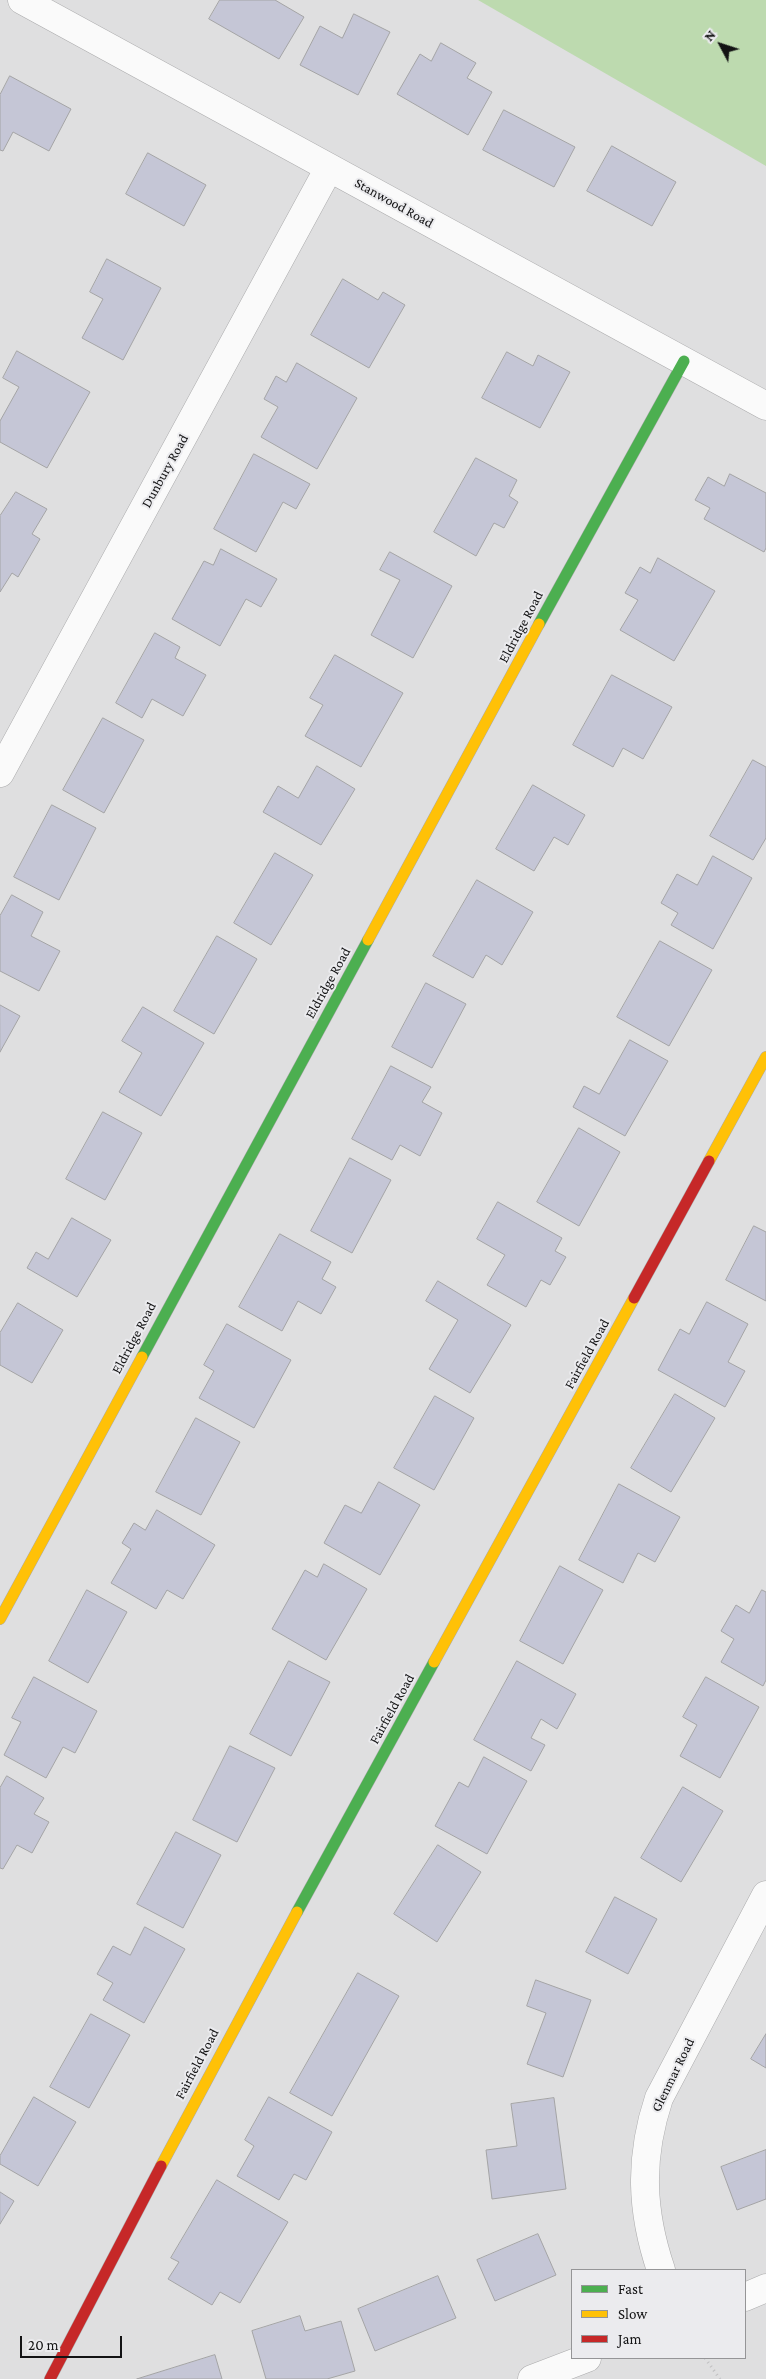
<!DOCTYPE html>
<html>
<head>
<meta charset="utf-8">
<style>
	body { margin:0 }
	#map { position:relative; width:766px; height:2379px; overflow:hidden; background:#dfdfe0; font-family:"Crimson Pro",serif }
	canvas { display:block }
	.legend { position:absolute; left:571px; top:2269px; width:175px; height:90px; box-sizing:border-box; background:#ebebee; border:1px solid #959597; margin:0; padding:6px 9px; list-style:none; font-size:15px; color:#131314 }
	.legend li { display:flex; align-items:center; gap:10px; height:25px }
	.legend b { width:25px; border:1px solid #959597 }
	.north { position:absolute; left:696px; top:20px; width:50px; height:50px; -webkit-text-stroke:4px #ebebee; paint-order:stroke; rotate:310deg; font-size:14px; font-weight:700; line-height:20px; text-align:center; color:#131314 }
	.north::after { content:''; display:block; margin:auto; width:18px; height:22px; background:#131314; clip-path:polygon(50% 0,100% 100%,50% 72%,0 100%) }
	.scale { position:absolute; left:20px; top:2336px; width:102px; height:22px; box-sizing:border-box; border:2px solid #131314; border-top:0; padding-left:6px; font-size:15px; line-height:18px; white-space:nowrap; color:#131314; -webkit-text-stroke:4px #ebebee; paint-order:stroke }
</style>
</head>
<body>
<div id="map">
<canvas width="766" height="2379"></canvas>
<ul class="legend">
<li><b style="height:6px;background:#4caf50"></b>Fast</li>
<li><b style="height:6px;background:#ffc107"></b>Slow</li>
<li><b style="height:6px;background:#c62828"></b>Jam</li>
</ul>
<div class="north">N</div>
<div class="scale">20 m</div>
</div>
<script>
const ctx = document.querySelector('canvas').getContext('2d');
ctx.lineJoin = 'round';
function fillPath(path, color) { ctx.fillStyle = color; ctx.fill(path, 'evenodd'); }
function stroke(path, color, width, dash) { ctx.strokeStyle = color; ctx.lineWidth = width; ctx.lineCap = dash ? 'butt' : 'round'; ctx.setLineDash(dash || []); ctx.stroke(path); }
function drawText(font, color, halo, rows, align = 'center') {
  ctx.font = font + ' "Crimson Pro",serif'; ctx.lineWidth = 4; ctx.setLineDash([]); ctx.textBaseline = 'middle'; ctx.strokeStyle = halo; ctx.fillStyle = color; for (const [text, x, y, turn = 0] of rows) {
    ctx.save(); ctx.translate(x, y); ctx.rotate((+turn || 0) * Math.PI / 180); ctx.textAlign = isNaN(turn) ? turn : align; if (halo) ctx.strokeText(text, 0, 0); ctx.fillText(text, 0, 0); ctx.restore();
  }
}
fillPath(new Path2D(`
	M478 0H766V166Z`), '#bddaaf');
const building = new Path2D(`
	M220 0H275L304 17 279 59 209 19Z
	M354 14 390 32 358 95 300 65 320 26 342 38Z
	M441 43 476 63 467 78 492 92 468 135 397 94 420 54 431 61Z
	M10 76 71 109 49 151 13 132 3 151 0 150V95Z
	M504 110 575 147 554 187 483 150Z
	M612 146 676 182 652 226 587 191Z
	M148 153 206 185 184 226 126 194Z
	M107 259 161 288 123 360 82 338 103 299 90 292Z
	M343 279 378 300 383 292 405 305 369 368 311 335Z
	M17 351 90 392 47 468 0 442V421L19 387 3 378Z
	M507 352 533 366 538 355 570 372 540 428 482 398Z
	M297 363 357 398 317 469 261 437 278 407 264 399 276 376 286 382Z
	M254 454 310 484 296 509 283 502 256 552 214 529Z
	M476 458 517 480 509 496 518 502 504 528 494 523 476 556 434 532Z
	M730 474 766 493V548L764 552 704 519 710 508 695 500 708 477 724 486Z
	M16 492 47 509 32 534 40 539 18 577 12 573 0 592V516Z
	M221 549 277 579 261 607 246 599 220 646 172 619 204 561 213 565Z
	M390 552 452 586 413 658 371 635 400 580 380 570Z
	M658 558 715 591 674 661 620 630 638 600 625 593 640 567 650 573Z
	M155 633 180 647 175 658 206 675 183 716 152 699 142 718 116 703Z
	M335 655 403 693 361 767 305 736 323 705 310 698Z
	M612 675 672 707 643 759 623 748 613 767 573 745Z
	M103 718 144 740 104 813 63 790Z
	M753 760 766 767V838L753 860 710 836Z
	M317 766 355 789 321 845 263 812 278 786 298 798Z
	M533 785 585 815 568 845 554 837 534 871 496 849Z
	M52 805 96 828 59 900 14 877Z
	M275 853 313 875 271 945 234 923Z
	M713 856 752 878 713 949 671 925 678 913 661 903 677 874 697 885Z
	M477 880 533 912 502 965 486 955 473 978 433 956Z
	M12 895 43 912 31 936 60 951 39 991 0 971V916Z
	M217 936 257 959 214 1034 174 1011Z
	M660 941 712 970 669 1046 617 1017Z
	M426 983 466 1004 432 1068 392 1047Z
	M0 1005 20 1016 0 1052Z
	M143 1007 204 1043 161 1116 119 1092 142 1053 122 1041Z
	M630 1040 668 1061 625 1136 573 1107 584 1086 599 1094Z
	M391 1066 431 1087 422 1102 442 1113 420 1156 400 1145 392 1160 352 1139Z
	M103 1112 142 1133 105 1200 66 1179Z
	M579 1128 620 1152 579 1226 537 1202Z
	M350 1158 391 1180 352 1253 311 1231Z
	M498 1202 562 1238 555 1251 566 1257 550 1285 541 1280 526 1307 487 1285 505 1255 477 1239Z
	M72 1218 111 1240 77 1297 27 1268 36 1252 48 1259Z
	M754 1226 766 1232V1301L726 1280Z
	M280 1234 331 1262 322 1279 336 1287 321 1314 298 1301 282 1331 239 1307Z
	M438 1281 511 1325 470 1393 429 1369 458 1320 426 1301Z
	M707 1302 748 1324 728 1362 745 1371 725 1407 658 1370 680 1329 689 1334Z
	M18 1303 63 1330 32 1383 0 1365V1333Z
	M227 1324 291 1360 254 1428 199 1398 214 1371 204 1365Z
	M675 1394 715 1418 671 1492 631 1468Z
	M435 1396 474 1418 434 1490 394 1468Z
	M196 1418 240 1442 201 1515 156 1492Z
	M379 1482 420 1505 380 1575 324 1543 345 1505 361 1513Z
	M619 1484 680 1517 655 1562 638 1553 623 1583 579 1560Z
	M157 1510 215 1545 183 1599 167 1590 156 1609 111 1583 131 1549 122 1543 134 1523 145 1530Z
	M324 1564 367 1589 326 1660 272 1629 305 1570 317 1577Z
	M560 1566 603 1590 563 1664 520 1641Z
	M87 1590 127 1612 88 1683 49 1661Z
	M762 1590 766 1592V1680L763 1686 721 1662 734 1639 721 1631 736 1605 749 1613Z
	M289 1661 330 1682 291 1756 250 1734Z
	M517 1661 576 1694 557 1729 541 1719 531 1738 545 1745 531 1771 474 1740Z
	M34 1677 97 1711 75 1753 63 1747 46 1778 4 1755 21 1722 12 1718Z
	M706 1677 759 1707 720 1778 680 1756 697 1725 683 1717Z
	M230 1746 275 1768 237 1842 193 1820Z
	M484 1757 527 1781 487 1854 435 1826 459 1782 468 1787Z
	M7 1776 44 1798 34 1814 49 1822 32 1853 17 1845 3 1869 0 1868V1788Z
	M683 1787 723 1811 681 1882 641 1858Z
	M176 1832 221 1855 183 1928 137 1904Z
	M438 1845 481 1872 437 1942 394 1914Z
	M615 1897 657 1919 628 1974 586 1952Z
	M145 1927 185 1949 144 2023 103 2000 113 1983 97 1974 113 1946 130 1955Z
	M358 1973 399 1996 332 2116 290 2093Z
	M536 1980 591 2000 563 2077 527 2064 546 2013 527 2006Z
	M91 2014 130 2035 89 2108 50 2087Z
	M766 2034V2068L751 2059Z
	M34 2097 76 2122 38 2186 0 2164V2156Z
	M269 2097 332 2132 306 2180 294 2174 279 2200 237 2176 254 2146 245 2140Z
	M554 2098 566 2189 492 2199 486 2150 517 2146 511 2104Z
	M766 2150V2199L737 2210 721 2167Z
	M217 2180 288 2222 240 2303 220 2292 212 2305 168 2279 179 2262 171 2258Z
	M0 2192 14 2201 0 2224Z
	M538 2234 556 2275 495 2301 477 2260Z
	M438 2276 456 2318 375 2351 358 2309Z
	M300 2316 305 2331 341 2321 355 2371 327 2379H266L252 2331Z
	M215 2355 222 2379H137Z`);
fillPath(building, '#c5c6d6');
stroke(building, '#a4a4a5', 1);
const street = new Path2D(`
	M22 0 766 406
	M0 773 329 168
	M661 2270C641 2211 639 2158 659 2098L766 1895
	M745 2297 766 2288
	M532 2379 587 2358`);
const fast = new Path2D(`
	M539 624 684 361
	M142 1357 368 940
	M297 1912 434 1662`);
const slow = new Path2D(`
	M368 940 539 624
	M709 1161 766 1057
	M0 1619 142 1357
	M434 1662 634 1298
	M161 2166 297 1912`);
const jam = new Path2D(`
	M634 1298 709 1161
	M50 2379 161 2166`);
stroke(street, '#ababac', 29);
stroke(fast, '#ababac', 12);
stroke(slow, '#ababac', 12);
stroke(jam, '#ababac', 12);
stroke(new Path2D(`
	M705 2358 720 2379`), '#bfbfc0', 3, [1, 4]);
stroke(street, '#fafafa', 28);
stroke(fast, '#4caf50', 11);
stroke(slow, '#ffc107', 11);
stroke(jam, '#c62828', 11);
drawText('14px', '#131314', '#ebebee', [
	["Stanwood Road",394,203,29],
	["Dunbury Road",165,471,-61],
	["Eldridge Road",521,627,-62],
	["Eldridge Road",328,983,-61],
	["Eldridge Road",134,1338,-62],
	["Fairfield Road",587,1354,-61],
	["Fairfield Road",392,1709,-61],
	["Fairfield Road",197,2064,-62],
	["Glenmar Road",673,2075,-64]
]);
</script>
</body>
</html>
